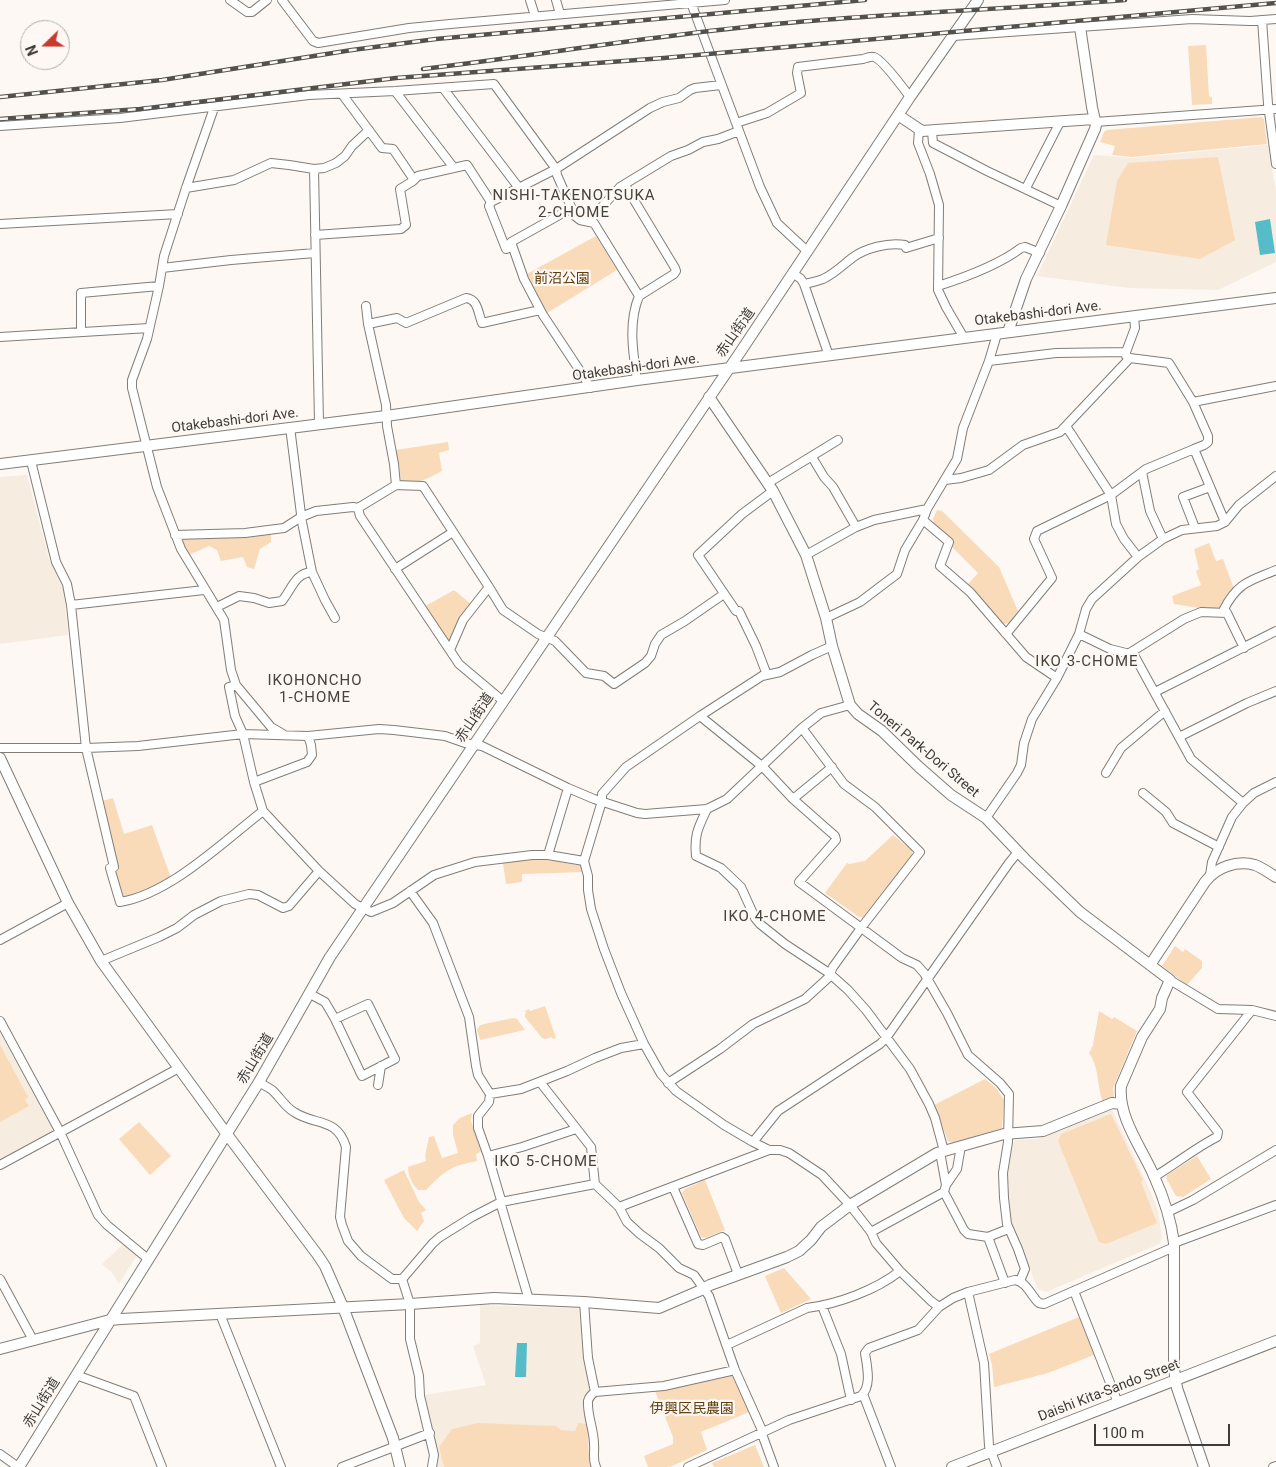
<!DOCTYPE html>
<html>
<head>
<meta charset="utf-8">
<style>
	body { margin:0 }
	#map { position:relative; width:1276px; height:1467px; overflow:hidden; background:#fdf8f3; font-family:Roboto,sans-serif }
	canvas { display:block }
	.north { position:absolute; left:20px; top:20px; width:50px; height:50px; box-sizing:border-box; background:#fdf8f3; border:1px solid #b1ada9; border-radius:50%; rotate:248deg; font-size:14px; font-weight:700; line-height:20px; text-align:center; color:#3e3c39 }
	.north::after { content:''; display:block; margin:auto; width:18px; height:22px; background:#c73a2d; clip-path:polygon(50% 0,100% 100%,50% 72%,0 100%) }
	.scale { position:absolute; left:1094px; top:1424px; width:136px; height:22px; box-sizing:border-box; border:2px solid #3e3c39; border-top:0; padding-left:6px; font-size:15px; line-height:18px; white-space:nowrap; color:#3e3c39; -webkit-text-stroke:4px #fdf8f3; paint-order:stroke }
</style>
</head>
<body>
<div id="map">
<canvas width="1276" height="1467"></canvas>
<div class="north">N</div>
<div class="scale">100 m</div>
</div>
<script>
const ctx = document.querySelector('canvas').getContext('2d');
ctx.lineJoin = 'round';
function fillPath(path, color) { ctx.fillStyle = color; ctx.fill(path, 'evenodd'); }
function stroke(path, color, width, dash) { ctx.strokeStyle = color; ctx.lineWidth = width; ctx.lineCap = dash ? 'butt' : 'round'; ctx.setLineDash(dash || []); ctx.stroke(path); }
function drawText(font, color, halo, rows, align = 'center') {
  ctx.font = font + ' Roboto,"Noto Sans JP",sans-serif'; ctx.lineWidth = 4.5; ctx.setLineDash([]); ctx.textBaseline = 'middle'; ctx.strokeStyle = halo; ctx.fillStyle = color; for (const [text, x, y, turn = 0] of rows) {
    ctx.save(); ctx.translate(x, y); ctx.rotate((+turn || 0) * Math.PI / 180); ctx.textAlign = isNaN(turn) ? turn : align; if (halo) ctx.strokeText(text, 0, 0); ctx.fillText(text, 0, 0); ctx.restore();
  }
}
fillPath(new Path2D(`
	M1268 145 1276 190V262L1218 290 1129 288 1037 276 1094 155 1132 158Z
	M27 475 49 559 64 591 68 635 0 644V477Z
	M0 1032 52 1128 51 1132 0 1161Z
	M1112 1110 1150 1190 1158 1211 1162 1239 1159 1244 1046 1292 1037 1288 1023 1248 1011 1224 1007 1197V1173L1014 1141 1016 1140 1037 1139Z
	M123 1244 137 1255 119 1284 113 1274 102 1264Z
	M480 1305 577 1308 579 1310 590 1389 586 1399 593 1467H437L438 1455 425 1395 486 1385 473 1346 480 1343Z`), '#f7ece0');
fillPath(new Path2D(`
	M1206 45 1209 96 1212 97V104L1192 105 1188 46Z
	M1262 117 1264 119 1267 144 1132 157 1112 155 1115 146 1100 142 1104 132 1107 130Z
	M1218 157 1235 240 1200 259 1106 245 1117 181 1128 163Z
	M596 236 617 270 547 313 527 274Z
	M448 442 449 450 439 453 442 471C424 480 421 484 401 481L396 450Z
	M937 510 942 511 999 567 1018 611 1009 623 1004 624 968 584 978 573 952 547 954 541 934 524 933 519Z
	M271 534V542L260 549 254 569 247 567 243 557 221 561 217 550 209 546 189 555 181 542 185 538H245Z
	M1209 543 1216 561 1223 559 1234 589 1218 611 1174 604 1172 596 1201 585 1196 571 1199 569 1194 549Z
	M454 590 471 604 448 643 424 607Z
	M113 798 124 834 152 825 171 878 147 891 122 899 114 870 117 869 102 801Z
	M893 835 912 850V855L863 917H859L825 893 847 863 849 864 865 861Z
	M531 859H545L576 865 579 863 582 864 584 872 522 874V882L506 884 503 863Z
	M1175 946 1183 952 1185 949 1202 961V968L1187 985 1162 966Z
	M545 1006 556 1038 553 1039 552 1037 546 1039 542 1038 525 1017V1014L526 1013 525 1011 529 1009 530 1011Z
	M1099 1011 1112 1019 1114 1017 1137 1031 1113 1088 1114 1098 1103 1102C1097 1087 1099 1066 1089 1053L1093 1045Z
	M513 1018 517 1019 525 1030 480 1040 477 1030 480 1025Z
	M0 1045 28 1097 25 1100 29 1106 0 1122Z
	M985 1079 996 1088 1004 1100 1002 1128 953 1143 948 1141 934 1105Z
	M472 1113 471 1120 481 1152 476 1154 477 1161C450 1166 445 1171 426 1190H418C412 1184 408 1175 408 1167L426 1161C424 1154 428 1145 429 1137L434 1136 442 1158 458 1153 453 1135V1125L460 1118Z
	M1111 1114 1143 1180 1141 1182 1157 1223 1106 1244 1099 1242 1058 1141 1061 1134Z
	M139 1122 171 1156 150 1175 119 1139Z
	M1197 1156 1211 1179 1183 1197 1176 1196 1166 1178 1167 1175Z
	M404 1170 419 1202 426 1210 421 1213 424 1221 417 1231 404 1218 384 1180Z
	M705 1180 725 1230 705 1238 701 1237 682 1193 685 1189Z
	M784 1268 811 1299 781 1313 765 1276Z
	M1079 1317 1094 1355 1048 1373 994 1387 992 1365 989 1354Z
	M731 1374 738 1384 749 1412 701 1432 707 1450 670 1467H648L644 1456 673 1444V1437L655 1391 665 1389Z
	M478 1423 556 1426 561 1430 575 1431 578 1423 587 1424 589 1462 591 1467H444L439 1447 452 1429Z
	M755 1445 764 1467H714L712 1463Z`), '#f9dbba');
fillPath(new Path2D(`
	M1270 219 1275 253 1260 255 1255 222Z
	M517 1343H527L526 1377H515Z`), '#56bcc8');
const street = new Path2D(`
	M230 0 247 12H252L267 0
	M282 0 313 41 318 43 409 28 450 24 725 0
	M530 0 535 16
	M556 0 560 14
	M690 0 760 187 777 223 807 251
	M1262 20 1268 104 1276 164
	M953 36 1192 19 1250 21 1276 19
	M443 88 519 188
	M395 91 454 168
	M342 94 382 148 393 149 414 180
	M214 108 186 188 164 256 159 286 147 339 132 380V388L157 487 181 549 224 620 231 670 236 685 229 687 235 716 243 734 254 782 263 811 319 871 355 904 371 912 393 903 434 875 475 862 532 855H548L584 861
	M1095 122 1276 109
	M736 123 767 113 801 93 797 73 798 67 863 59C866 58 871 56 874 57 882 59 904 89 910 97
	M0 126 120 118 309 95 395 91 494 84 556 169 557 175 575 216 580 220 594 223 639 296C628 323 633 353 637 380
	M919 130 918 143 930 174 939 205 938 290 946 307 964 338
	M932 131 933 143 987 171 1061 206
	M314 169 319 423
	M625 185 675 268 676 271 674 274 639 296
	M186 188 234 180 271 163 289 165 314 169 324 168 336 163 345 156 352 146 369 130
	M1026 188 1060 122
	M491 202 556 169 650 108 663 102 679 98 690 90 695 88 721 85
	M572 208 511 242 524 279 543 315 584 377 590 388
	M589 221 620 187 671 156 688 150 703 142 718 139 739 131
	M0 224 178 214
	M315 235 401 229 406 225 400 189 413 181 418 176 467 165 491 202 489 206 506 249 512 247
	M162 268 231 260 315 253
	M793 273 801 279 804 284 829 356
	M804 284C810 283 817 281 823 279 834 274 843 265 852 258 865 248 889 242 905 245L906 248 939 238
	M938 286C963 278 1000 264 1021 248L1025 247 1040 253
	M366 306 368 324 386 405 387 426 394 464 396 485
	M1134 316 1135 328 1126 352V356L1130 358 1169 363 1193 402 1208 436V442L1204 445 1194 449 1225 522
	M368 324 397 318 406 323 466 298C478 299 478 313 482 323L540 310
	M81 332V293L159 286
	M997 334 989 361 1056 353 1126 352
	M0 337 149 328
	M1193 402 1276 386
	M1066 426 1111 495 1116 524 1124 539 1138 557
	M290 427 302 522 312 572 325 600 335 618
	M812 457 824 477 833 487 856 527
	M31 461 56 562 67 584 71 605 86 748 114 867 110 868 120 902C170 894 223 842 263 811
	M1142 472 1150 511 1163 539
	M945 480 961 478 989 470 1023 445 1060 432 1130 358
	M768 483 838 440
	M358 508 360 516 459 664 503 701
	M923 520 949 542 940 566 970 592 1026 657 1057 678
	M1195 528 1183 497 1210 487
	M175 535 245 533 284 528 301 517 316 511 353 507 358 508 396 485 423 486 489 587 463 620 450 650
	M806 555 856 527 874 520 927 509
	M395 569 453 532
	M489 587 503 610 538 634 555 641 586 673 604 676 614 684 645 663 651 656 655 644 661 635 685 621 724 594
	M71 605 204 590
	M217 607 239 596 254 598 269 603 282 601C292 589 295 573 312 572
	M1227 613 1224 609C1238 582 1250 581 1276 570
	M826 618 860 602 897 574 905 550 923 520 927 509 957 459 963 428 989 361
	M1006 634 1052 578 1034 539 1037 531 1111 495 1146 469 1194 449
	M1079 634 1110 649 1134 655 1191 759 1243 803
	M832 646 812 655 780 672 762 676 700 716 626 767 602 794V801L584 861 588 876V890L591 909 604 949 621 993 644 1044 661 1074 676 1091 724 1125 753 1142 769 1150H780L789 1153 822 1175 850 1205 871 1232 876 1243 900 1271 931 1301 939 1307
	M1128 654 1184 619 1201 612 1227 613 1244 648
	M767 675 756 646 739 611H736L698 555 742 514 773 491
	M236 685 271 727 283 734
	M1155 692 1276 631
	M700 716 763 767 793 799 835 836 836 840 799 882 902 958 917 965 924 973 947 1013 968 1055 1000 1083 1009 1094 1008 1142 1003 1173 1004 1198 1007 1224 1018 1249 1025 1269 1020 1281
	M1179 737 1247 703 1276 691
	M0 748H86L138 746 243 734 308 736 379 729 394 730 445 736 465 743 482 746 568 788 594 799 637 813 645 814 707 809 727 799 802 728 821 713 850 705
	M1106 773 1121 748 1165 711
	M254 782 307 762 312 755 311 745 308 736
	M1143 793 1166 812 1173 823 1219 847
	M793 799 832 767
	M707 809C698 828 694 835 696 856L721 868 741 887 755 918 760 924 785 944 829 973 848 990 866 1010 910 1069 929 1104 935 1118 944 1151
	M986 818 1017 773 1021 765 1024 743 1032 719 1057 678 1079 634 1086 609 1092 599 1138 557 1163 539 1182 530 1217 526 1225 522 1239 505 1276 476
	M548 855 568 788
	M1210 875 1212 862 1232 817 1243 803 1254 793 1276 782
	M410 891 433 923 469 1017 476 1066 478 1075 490 1094 489 1102 478 1116V1128L488 1156 501 1200V1205L529 1300
	M0 940 68 903
	M101 961 159 937 177 928 194 915 221 901 249 894 258 895 283 908 289 906 319 871
	M1170 980 1218 1009 1252 1010
	M310 994 325 1002 335 1019 362 1076 395 1059 368 1004 335 1019
	M0 1021 60 1132 98 1215 107 1225 148 1259
	M259 1082C263 1085 268 1087 272 1090 280 1097 285 1107 294 1112 315 1126 337 1117 346 1147L340 1217 342 1225 348 1241 361 1256 392 1279H402L404 1277 433 1243 440 1237 472 1217 501 1202 595 1184
	M540 1082 591 1147 595 1184 619 1207 627 1222 640 1234 659 1248 679 1268 694 1275 709 1296 735 1370 761 1428 762 1434 774 1467
	M668 1083 720 1049 753 1024 805 999 828 978 833 967 861 928 920 852 875 807 844 784 802 728
	M378 1085 381 1066
	M490 1094 521 1089 567 1071 595 1058 621 1048 644 1044
	M753 1142 778 1111 880 1044 886 1038 1009 863 1018 852
	M940 1152 946 1185 944 1192 964 1230 968 1234 988 1237 1005 1283
	M488 1156 522 1147 576 1129
	M0 1165 179 1068
	M1154 1177C1176 1164 1195 1148 1217 1137L1218 1132 1187 1092 1252 1010 1276 1016
	M946 1185 957 1169 961 1146
	M673 1187 698 1244 703 1245 722 1237 725 1239 738 1274
	M619 1207 769 1150
	M1168 1212 1193 1200 1276 1150
	M871 1232 944 1192
	M988 1237 1008 1229
	M1174 1243 1276 1205
	M0 1279 33 1340
	M402 1279 410 1304V1339L419 1376 420 1396 434 1455 432 1467
	M1074 1291 1118 1403
	M968 1292 984 1363 989 1446 997 1467
	M584 1302 588 1358 595 1392C592 1394 589 1397 588 1401 587 1415 594 1430 594 1444 595 1452 592 1459 596 1467
	M822 1306 841 1354 851 1400
	M220 1314 281 1467
	M727 1345 807 1308C838 1304 876 1290 900 1271
	M76 1375 134 1396 162 1467
	M595 1392 664 1386 735 1370
	M863 1394 891 1467
	M0 1454 18 1467
	M342 1467 430 1433
	M688 1467 789 1420 861 1396C872 1386 867 1367 865 1353L869 1348 918 1330 939 1307 953 1298 968 1292 1015 1280C1027 1282 1031 1296 1039 1303L1044 1304 1174 1247
	M1273 1467 1276 1466`);
const secondary = new Path2D(`
	M898 115 922 131 1094 119
	M1008 332 1026 279 1061 206 1095 129 1096 125 1092 107 1080 27
	M709 397 773 491 806 555 826 618 832 646 850 705 858 714 882 731 919 767 951 795 986 818 1025 859 1080 912 1170 980 1162 998 1160 1009 1142 1037 1121 1086C1118 1118 1142 1148 1154 1176 1164 1198 1171 1220 1174 1243V1369L1177 1388 1204 1467
	M0 464 386 416 637 380 1276 298
	M0 758 68 903 101 961 226 1133 317 1254 325 1266 343 1307 393 1438 400 1467
	M1150 965 1205 882C1216 867 1237 860 1255 865 1263 868 1269 873 1276 877
	M0 1349 110 1320 121 1319 410 1304 494 1298 584 1302 659 1308 699 1291 710 1285 787 1257 799 1251 811 1240 821 1227 850 1205 937 1153 1004 1134 1043 1131 1112 1103 1122 1104
	M19 1467 259 1082 330 957 741 351 910 97 978 0
	M952 1467 1276 1341`);
stroke(street, '#827d78', 10);
stroke(secondary, '#827d78', 12);
stroke(street, '#fff', 8);
stroke(secondary, '#fff', 10);
const rail = new Path2D(`
	M423 69C540 55 657 35 775 24 891 13 1008 9 1125 0
	M0 97 162 80 352 50 436 39 865 0
	M0 119 140 109 396 78 664 58 1276 3`);
stroke(rail, '#53514d', 4.5);
stroke(rail, '#fdf8f3', 2.5, [8]);
drawText('14px', '#5f3d0f', '#fdf8f3', [
	["前沼公園",562,279],
	["伊興区民農園",692,1409]
]);
drawText('14px', '#3e3c39', '#fdf8f3', [
	["Otakebashi-dori Ave.",1038,314,-7],
	["赤山街道",736,333,-55],
	["Otakebashi-dori Ave.",636,368,-8],
	["Otakebashi-dori Ave.",235,421,-7],
	["赤山街道",475,718,-56],
	["Toneri Park-Dori Street",923,750,40],
	["赤山街道",256,1059,-59],
	["Daishi Kita-Sando Street",1109,1391,-21],
	["赤山街道",42,1403,-58]
]);
ctx.letterSpacing = '1px';
drawText('15px', '#46423d', '#fdf8f3', [
	["NISHI-TAKENOTSUKA",574,196],
	["2-CHOME",574,213],
	["IKO 3-CHOME",1087,662],
	["IKOHONCHO",315,681],
	["1-CHOME",315,698],
	["IKO 4-CHOME",775,917],
	["IKO 5-CHOME",546,1162]
]);
ctx.letterSpacing = '0px';
</script>
</body>
</html>
